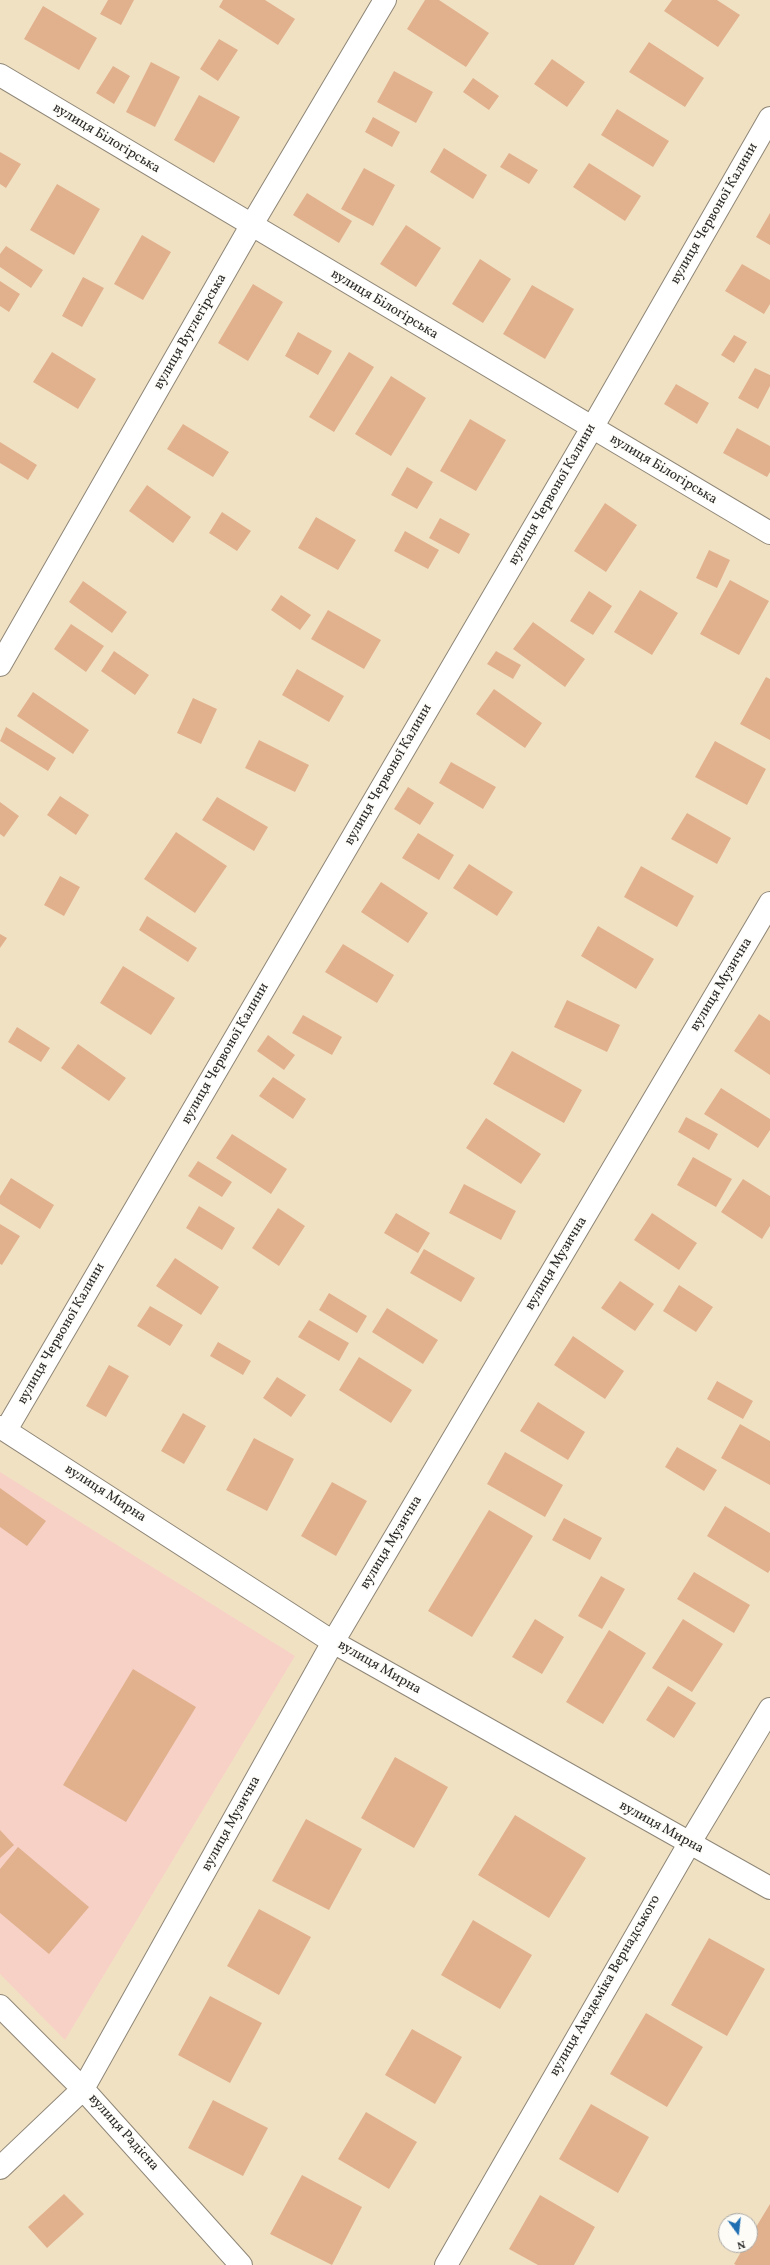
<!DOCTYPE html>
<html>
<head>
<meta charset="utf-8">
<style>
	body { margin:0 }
	#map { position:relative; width:770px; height:2265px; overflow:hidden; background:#f1e1c3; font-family:Vollkorn,serif }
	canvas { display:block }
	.north { position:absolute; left:718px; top:2213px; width:40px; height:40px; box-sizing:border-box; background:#fdfcf7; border:1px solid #a9a8a5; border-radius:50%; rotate:165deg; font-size:11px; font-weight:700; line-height:16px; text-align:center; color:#2b2b2b }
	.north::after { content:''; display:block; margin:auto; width:14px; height:18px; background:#1f6fb2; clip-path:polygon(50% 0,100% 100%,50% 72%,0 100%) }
</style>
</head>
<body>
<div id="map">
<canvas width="770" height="2265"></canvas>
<div class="north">N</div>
</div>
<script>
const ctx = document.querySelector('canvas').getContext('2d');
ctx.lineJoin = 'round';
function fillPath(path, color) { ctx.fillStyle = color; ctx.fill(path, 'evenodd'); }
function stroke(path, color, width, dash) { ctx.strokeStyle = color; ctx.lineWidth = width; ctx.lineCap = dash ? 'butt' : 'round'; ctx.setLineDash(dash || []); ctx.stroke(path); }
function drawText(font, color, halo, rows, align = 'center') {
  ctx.font = font + ' Vollkorn,serif'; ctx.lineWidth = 3; ctx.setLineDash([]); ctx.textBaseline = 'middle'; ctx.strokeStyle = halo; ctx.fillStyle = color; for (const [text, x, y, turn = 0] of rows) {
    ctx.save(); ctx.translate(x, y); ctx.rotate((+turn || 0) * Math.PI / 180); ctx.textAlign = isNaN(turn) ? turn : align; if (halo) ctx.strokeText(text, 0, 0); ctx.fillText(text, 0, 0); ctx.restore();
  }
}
fillPath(new Path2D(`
	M0 1472 295 1656 65 2040 0 1974Z`), '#f7d1c6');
fillPath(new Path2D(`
	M108 0H134L121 25 100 14Z
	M223 0H265L295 19 278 45 219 7Z
	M425 0H439L489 33 466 67 407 29Z
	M672 0H717L740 15 718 47 664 11Z
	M43 6 97 38 79 70 24 39Z
	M219 39 238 50 218 81 200 69Z
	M649 42 704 78 685 107 629 72Z
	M552 59 585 82 567 107 534 84Z
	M151 62 180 77 155 127 126 112Z
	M113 66 130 76 114 104 96 93Z
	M394 71 433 92 416 123 377 102Z
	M473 78 499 96 489 110 463 92Z
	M199 95 240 117 214 163 174 140Z
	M617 109 669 141 653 167 601 135Z
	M373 117 400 132 392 147 365 132Z
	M444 148 487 175 473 199 430 172Z
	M0 152 21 164 6 188 0 184Z
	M509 153 538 170 529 184 500 167Z
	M589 163 641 196 625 221 573 187Z
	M364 168 395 185 373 226 341 209Z
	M57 184 100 209 74 255 30 230Z
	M307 193 352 221 339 243 293 215Z
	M770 213V245L756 237Z
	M406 225 441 248 416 287 380 264Z
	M142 235 171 252 143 300 114 284Z
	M6 246 43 270 31 288 0 267V254Z
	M480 259 511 279 483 323 452 304Z
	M742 264 770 280V304L764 314 725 291Z
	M83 277 104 288 82 327 62 316Z
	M0 281 20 294 9 312 0 306Z
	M253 284 283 302 248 361 218 343Z
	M532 285 574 309 545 359 503 334Z
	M298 332 332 351 318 375 285 356Z
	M734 335 747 342 734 363 721 355Z
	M52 352 96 379 78 409 33 382Z
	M349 352 374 367 334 432 309 417Z
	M755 368 770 375V386L758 409 738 398Z
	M391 376 426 398 391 456 355 434Z
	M676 384 709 403 697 424 664 404Z
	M470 419 506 440 476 491 440 471Z
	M183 424 229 452 213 477 167 449Z
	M737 428 770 446V472L767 477 723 453Z
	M0 442 37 465 28 480 0 463Z
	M407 467 433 482 417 509 391 495Z
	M147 485 191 517 173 543 129 511Z
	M605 503 637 525 606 572 574 551Z
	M222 512 251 531 237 551 209 533Z
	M316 517 356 540 338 570 298 548Z
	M440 518 470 534 459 554 429 538Z
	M405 531 439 550 428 569 394 551Z
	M709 550 730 560 717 588 696 578Z
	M730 580 769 601 739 655 700 634Z
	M83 581 127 612 112 633 69 602Z
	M640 590 678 613 652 655 614 632Z
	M589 591 612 606 593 635 570 621Z
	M281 595 311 615 300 630 271 610Z
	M328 610 381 640 364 669 311 639Z
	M533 622 585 659 565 687 513 649Z
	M71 624 104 646 86 672 54 649Z
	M114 651 149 675 135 695 101 671Z
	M496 651 521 665 513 679 487 664Z
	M297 669 344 696 329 722 282 695Z
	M766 677 770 679V740L740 724Z
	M494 689 542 723 525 748 476 714Z
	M33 692 89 730 73 754 17 716Z
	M193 698 217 709 201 744 177 733Z
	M6 727 56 758 48 771 0 741Z
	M259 740 309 765 295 792 245 768Z
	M715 741 766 769 747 805 695 777Z
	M451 762 496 787 483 809 439 783Z
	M408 787 434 803 420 825 394 809Z
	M60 796 89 815 76 835 47 815Z
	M217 797 268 827 254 851 202 820Z
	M0 802 19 816 4 837 0 834Z
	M687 813 731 838 717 864 671 839Z
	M176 832 227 866 195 913 144 879Z
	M418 833 454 855 439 880 402 858Z
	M469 864 513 892 497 916 453 888Z
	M641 866 694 896 677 927 624 897Z
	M60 876 80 887 64 916 44 905Z
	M381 882 428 913 408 943 361 912Z
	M147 916 197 948 188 962 139 930Z
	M598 926 654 959 636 989 581 956Z
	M0 934 7 938 0 948Z
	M343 944 394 975 377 1003 325 972Z
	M123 966 175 998 151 1035 100 1003Z
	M567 1000 620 1025 607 1052 554 1027Z
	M759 1014 770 1021V1075L734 1051Z
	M303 1015 342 1037 332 1055 292 1033Z
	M17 1027 50 1048 41 1062 8 1042Z
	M268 1035 295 1055 284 1070 257 1051Z
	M78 1044 126 1078 109 1101 61 1068Z
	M512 1051 582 1090 564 1123 493 1084Z
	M273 1077 306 1099 293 1119 259 1096Z
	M721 1088 770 1119V1130L758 1148 704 1114Z
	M686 1117 718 1134 709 1150 678 1132Z
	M486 1118 541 1154 521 1184 466 1148Z
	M232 1134 287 1169 271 1194 216 1158Z
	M693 1157 732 1179 716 1207 677 1185Z
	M198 1161 232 1182 222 1197 188 1176Z
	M11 1178 54 1205 40 1229 0 1204V1196Z
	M743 1179 770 1196V1226L762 1239 721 1212Z
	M464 1184 516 1211 501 1240 449 1213Z
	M199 1206 235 1228 222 1250 186 1228Z
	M278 1208 305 1226 279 1266 252 1248Z
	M396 1213 430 1233 418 1253 384 1233Z
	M652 1213 697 1243 679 1270 634 1240Z
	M0 1224 20 1236 2 1265 0 1264Z
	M424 1249 475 1278 461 1302 410 1273Z
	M175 1258 219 1287 201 1315 156 1286Z
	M620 1281 654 1304 635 1331 601 1308Z
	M679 1285 713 1307 696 1332 663 1311Z
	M329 1293 367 1316 357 1333 319 1310Z
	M150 1306 183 1325 170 1346 137 1326Z
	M387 1308 438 1340 423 1364 372 1332Z
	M309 1320 349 1343 339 1361 298 1337Z
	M573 1336 624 1371 605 1399 554 1365Z
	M218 1342 251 1361 243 1375 210 1356Z
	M359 1357 412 1390 391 1423 339 1390Z
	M109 1365 129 1376 106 1417 86 1406Z
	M277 1377 306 1395 291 1417 263 1398Z
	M717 1381 753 1401 743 1419 707 1399Z
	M538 1402 585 1432 568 1460 520 1431Z
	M183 1413 206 1426 184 1464 161 1451Z
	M740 1424 770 1441V1485L721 1458Z
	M254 1438 294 1459 267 1511 226 1490Z
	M677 1447 717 1470 704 1491 665 1467Z
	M505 1452 563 1485 545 1517 487 1484Z
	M332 1482 367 1501 336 1556 301 1536Z
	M0 1488 46 1521 27 1546 0 1527Z
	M725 1506 770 1533V1570L768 1573 707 1536Z
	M489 1510 533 1536 472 1637 428 1611Z
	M564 1518 602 1538 590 1560 552 1540Z
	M694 1572 750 1605 734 1633 677 1599Z
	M601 1576 625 1589 602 1629 578 1616Z
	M535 1619 564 1637 542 1674 512 1657Z
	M683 1619 723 1644 692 1692 652 1668Z
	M609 1630 646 1653 603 1724 566 1702Z
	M133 1669 196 1707 126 1822 63 1785Z
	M668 1686 696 1703 674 1738 646 1720Z
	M395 1757 448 1787 414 1848 361 1818Z
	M515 1815 586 1858 549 1918 478 1875Z
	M306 1819 362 1849 329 1910 272 1881Z
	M0 1830 14 1845 0 1858Z
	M18 1847 89 1907 49 1954 0 1913V1869Z
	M259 1909 311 1937 279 1995 227 1966Z
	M473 1920 532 1955 500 2009 441 1975Z
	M709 1938 765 1969 727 2036 671 2005Z
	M210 1996 262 2023 230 2083 178 2055Z
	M646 2013 703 2047 667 2107 610 2074Z
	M412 2029 462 2057 435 2104 385 2075Z
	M213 2100 268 2128 243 2176 188 2148Z
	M591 2104 649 2137 618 2193 559 2159Z
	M366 2112 417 2142 389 2189 338 2159Z
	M302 2175 362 2207 332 2265 270 2234Z
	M64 2194 84 2214 47 2248 28 2227Z
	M540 2195 595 2227 574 2265H538L509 2249Z
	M770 2204V2265H736L734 2264 745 2245H750V2237Z`), '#e1b18e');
const minor = new Path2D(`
	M0 75 770 533
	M0 665 251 226 385 0
	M0 1427 333 1642 770 1888
	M6 1430 592 428 770 118
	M0 2006 83 2089 241 2265
	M0 2168 83 2089 333 1642 770 903
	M446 2265 689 1844 770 1709`);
stroke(minor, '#8e8677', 24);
stroke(minor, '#fff', 22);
drawText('14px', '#2b2b2b', '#fdfcf7', [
	["вулиця Білогірська",106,139,31],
	["вулиця Червоної Калини",715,214,-60],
	["вулиця Білогірська",384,305,31],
	["вулиця Вуглегірська",191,332,-60],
	["вулиця Білогірська",663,470,31],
	["вулиця Червоної Калини",553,495,-60],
	["вулиця Червоної Калини",389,775,-60],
	["вулиця Музична",722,985,-59],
	["вулиця Червоної Калини",226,1054,-60],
	["вулиця Музична",557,1264,-59],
	["вулиця Червоної Калини",62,1334,-60],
	["вулиця Мирна",105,1494,33],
	["вулиця Музична",392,1543,-59],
	["вулиця Мирна",379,1668,30],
	["вулиця Музична",232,1824,-61],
	["вулиця Мирна",661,1828,29],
	["вулиця Академіка Вернадського",606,1986,-60],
	["вулиця Радісна",123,2133,48]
]);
</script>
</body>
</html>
